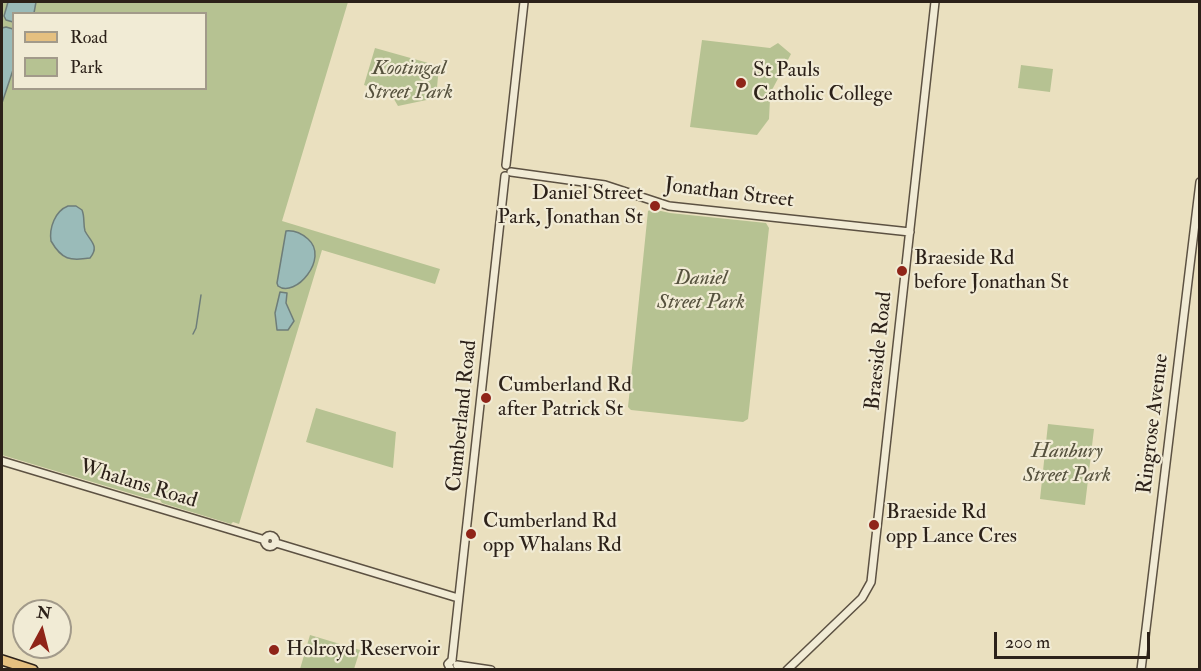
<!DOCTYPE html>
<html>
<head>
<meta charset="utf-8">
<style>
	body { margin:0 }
	#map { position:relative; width:1201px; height:671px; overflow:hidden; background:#eae0bf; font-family:"IM FELL Double Pica",serif }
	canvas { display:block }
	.frame { position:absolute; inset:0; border:3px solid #2c2119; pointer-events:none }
	.legend { position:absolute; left:12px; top:12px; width:195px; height:78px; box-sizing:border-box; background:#f1ebd5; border:2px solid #a29a8a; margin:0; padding:8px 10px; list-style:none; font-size:18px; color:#2c2119 }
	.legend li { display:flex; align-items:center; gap:12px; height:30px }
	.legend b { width:30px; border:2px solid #a29a8a }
	.north { position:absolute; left:12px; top:599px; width:60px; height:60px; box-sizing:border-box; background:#f1ebd5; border:2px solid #a29a8a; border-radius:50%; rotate:7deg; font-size:16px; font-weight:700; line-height:24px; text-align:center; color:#2c2119 }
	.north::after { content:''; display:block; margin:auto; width:21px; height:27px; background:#8f2418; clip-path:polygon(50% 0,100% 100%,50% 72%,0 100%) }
	.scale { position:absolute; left:994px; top:632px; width:156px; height:27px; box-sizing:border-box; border:3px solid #2c2119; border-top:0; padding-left:8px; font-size:18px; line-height:21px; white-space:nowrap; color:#2c2119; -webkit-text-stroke:4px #f1ebd5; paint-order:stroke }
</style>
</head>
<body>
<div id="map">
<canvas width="1201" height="671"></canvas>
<div class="frame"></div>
<ul class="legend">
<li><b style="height:8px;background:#e5c080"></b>Road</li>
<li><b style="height:16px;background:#b6c292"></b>Park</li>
</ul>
<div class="north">N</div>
<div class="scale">200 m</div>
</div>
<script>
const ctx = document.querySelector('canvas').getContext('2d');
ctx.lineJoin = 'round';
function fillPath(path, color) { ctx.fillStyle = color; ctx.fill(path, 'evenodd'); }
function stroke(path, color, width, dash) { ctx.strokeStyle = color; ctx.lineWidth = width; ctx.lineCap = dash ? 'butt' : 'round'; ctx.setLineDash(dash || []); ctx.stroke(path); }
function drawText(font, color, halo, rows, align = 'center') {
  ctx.font = font + ' "IM FELL Double Pica",serif'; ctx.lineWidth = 4.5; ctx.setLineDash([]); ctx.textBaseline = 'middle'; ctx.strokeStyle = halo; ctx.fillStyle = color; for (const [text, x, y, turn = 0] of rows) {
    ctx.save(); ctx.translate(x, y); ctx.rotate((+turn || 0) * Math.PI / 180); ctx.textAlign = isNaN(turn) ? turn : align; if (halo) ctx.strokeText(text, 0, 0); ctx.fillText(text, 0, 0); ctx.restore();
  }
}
fillPath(new Path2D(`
	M2 2H348L282 221 440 269 435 284 322 250 239 524 233 522 231 524 162 503 160 500 146 498 2 455ZM14 14H206V88H14Z
	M702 40 770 48 778 43 791 54 773 88 770 99 769 119 757 135 690 127Z
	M375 48 439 66 436 98 398 106 391 94 364 85Z
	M1021 65 1053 69 1050 92 1018 88Z
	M652 209 670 213 766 223 769 228 748 419 743 422 631 410 628 407 648 211Z
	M316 408 396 432 393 468 306 442Z
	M1048 424 1094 429 1085 505 1040 499Z
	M310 635 360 650 354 669H300Z`), '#b6c292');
const water = new Path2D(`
	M8 2H36L34 13 14 14 13 22 6 20 4 16Z
	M6 27 13 29V70L2 103V28Z
	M68 206H76L82 210C85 217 83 224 85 231 90 241 100 246 90 258 70 261 62 260 51 241 49 228 55 211 68 206Z
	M286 231C295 230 301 233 308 239 330 258 295 299 278 286L277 283Z
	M280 292 287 293 286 303 294 321 288 330H277L275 313Z`);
fillPath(water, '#9abbb9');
stroke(water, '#6e7d79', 1.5);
stroke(new Path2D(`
	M193 334 196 328 201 295`), '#6e7d79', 1.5);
const minor = new Path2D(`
	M506 165 524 2
	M511 172 605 185 669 206 910 232
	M2 461 265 540
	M264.5 541a5.5 5.5 0 1 1 11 0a5.5 5.5 0 1 1-11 0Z
	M276 543 458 598
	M452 660 505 176
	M457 665 491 670
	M451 670 448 664 452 660
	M787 670 862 598 871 582 935 2
	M1141 670 1200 182`);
const major = new Path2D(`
	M2 660 33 670`);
stroke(minor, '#5c5142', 10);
stroke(major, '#2c2119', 12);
stroke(minor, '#f1ebd5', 7);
stroke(major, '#e5c080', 9);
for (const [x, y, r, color] of [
	[741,83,6,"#8f2418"],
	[655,206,6,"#8f2418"],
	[902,271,6,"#8f2418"],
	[486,398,6,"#8f2418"],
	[874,525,6,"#8f2418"],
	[471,534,6,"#8f2418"],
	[274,650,6,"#8f2418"]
]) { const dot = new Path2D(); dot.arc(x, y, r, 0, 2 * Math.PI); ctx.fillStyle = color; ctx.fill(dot); stroke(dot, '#f1ebd5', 2); }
drawText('italic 21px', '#55513d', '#f1ebd5', [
	["Kootingal",409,69],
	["Street Park",409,93],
	["Daniel",701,279],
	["Street Park",701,303],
	["Hanbury",1067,452],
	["Street Park",1067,476]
]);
drawText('21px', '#2c2119', '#f1ebd5', [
	["St Pauls",753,71],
	["Catholic College",753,95],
	["Daniel Street",643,194,"right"],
	["Park, Jonathan St",643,218,"right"],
	["Braeside Rd",914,259],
	["before Jonathan St",914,283],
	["Cumberland Rd",498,386],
	["after Patrick St",498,410],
	["Braeside Rd",886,513],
	["opp Lance Cres",886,537],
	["Cumberland Rd",483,522],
	["opp Whalans Rd",483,546],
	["Holroyd Reservoir",286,650]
], 'left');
drawText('21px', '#2c2119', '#f1ebd5', [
	["Jonathan Street",729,194,7],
	["Braeside Road",880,351,-84],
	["Cumberland Road",463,416,-84],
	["Ringrose Avenue",1154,424,-83],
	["Whalans Road",138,485,17]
]);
</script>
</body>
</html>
